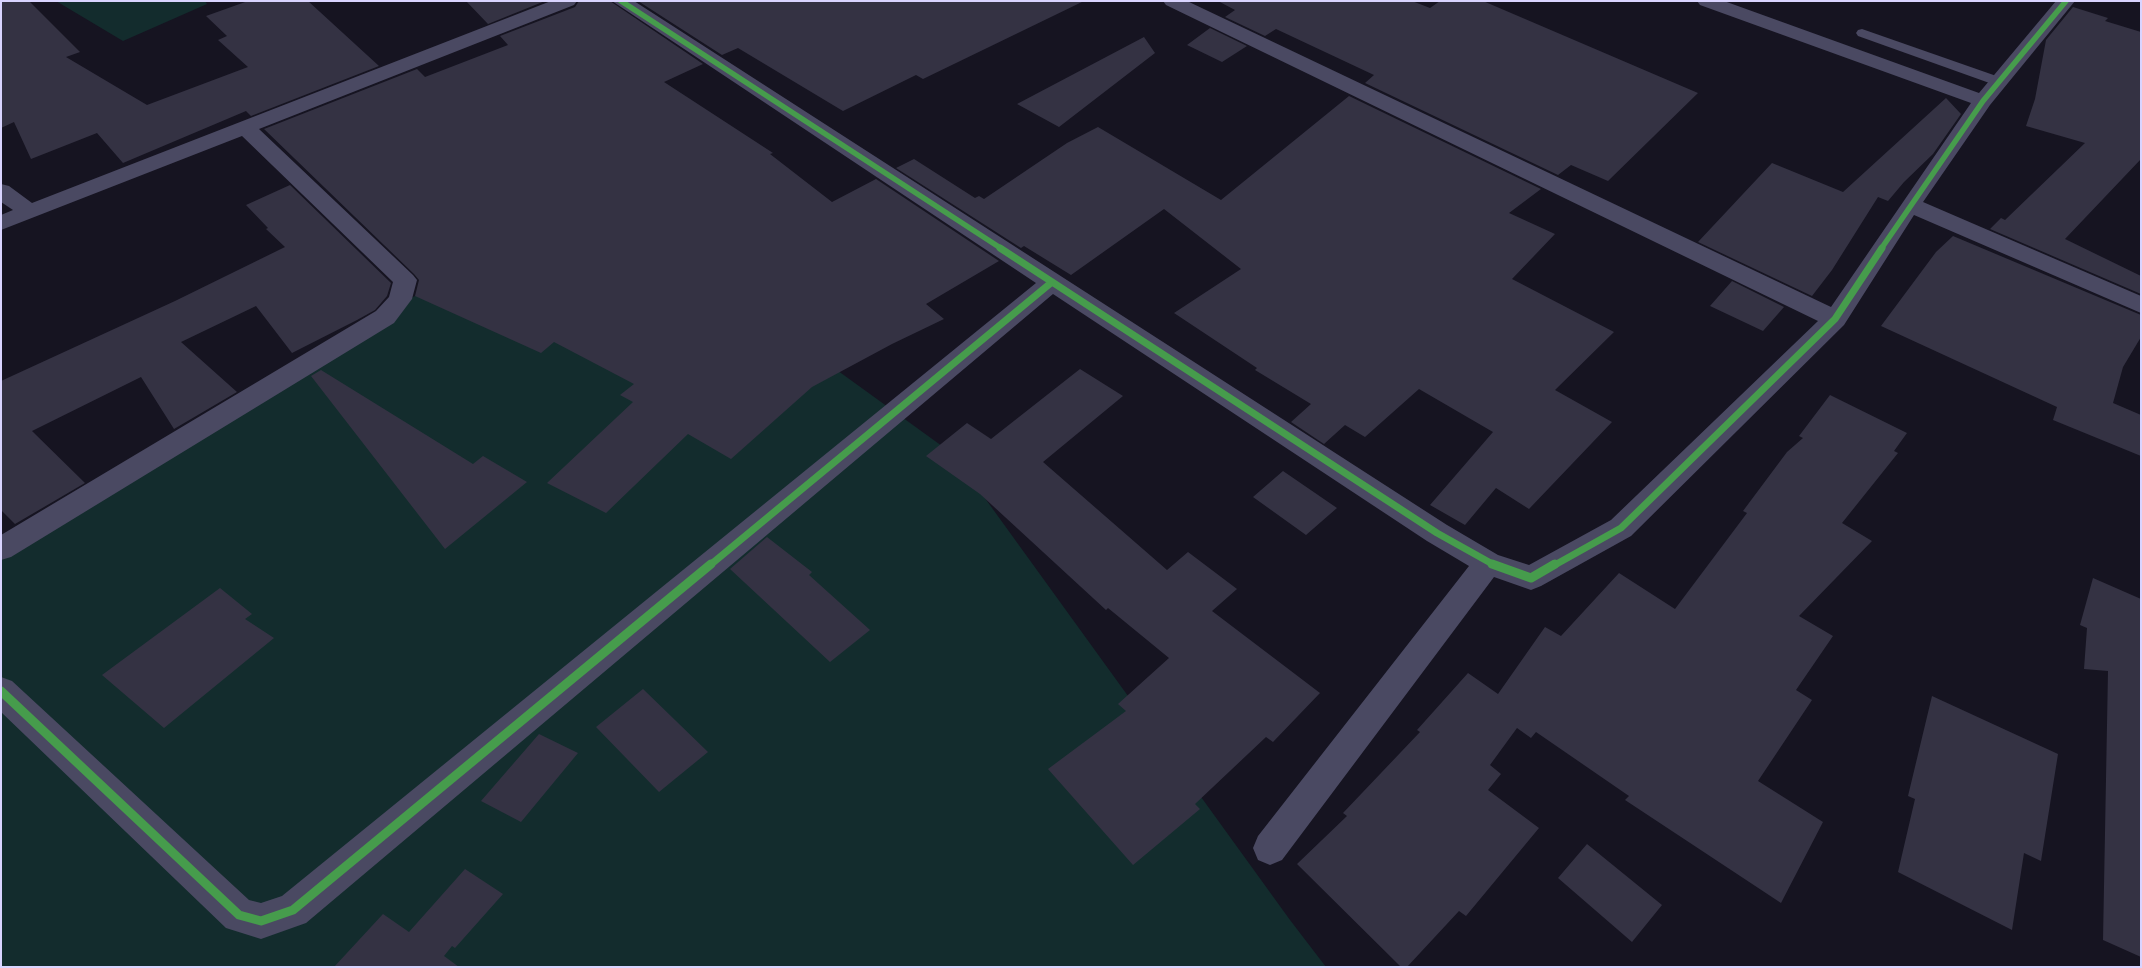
<!DOCTYPE html>
<html>
<head>
<meta charset="utf-8">
<style>
	body { margin:0 }
	#map { position:relative; width:2142px; height:968px; overflow:hidden; background:#161421; font-family:"Golos Text",sans-serif }
	canvas { display:block }
	.frame { position:absolute; inset:0; border:2px solid #d9d4ff; pointer-events:none }
</style>
</head>
<body>
<div id="map">
<canvas width="2142" height="968"></canvas>
<div class="frame"></div>
</div>
<script>
const ctx = document.querySelector('canvas').getContext('2d');
ctx.lineJoin = 'round';
function fillPath(path, color) { ctx.fillStyle = color; ctx.fill(path, 'evenodd'); }
function stroke(path, color, width, dash) { ctx.strokeStyle = color; ctx.lineWidth = width; ctx.lineCap = dash ? 'butt' : 'round'; ctx.setLineDash(dash || []); ctx.stroke(path); }
fillPath(new Path2D(`
	M56 1H205L207 4 123 41Z
	M592 193 953 454 1290 920 1326 967H1V549L408 300Z`), '#132c2d');
fillPath(new Path2D(`
	M1 1H29L80 52 66 57 147 105 248 67 218 40 227 36 206 16 248 1H308L379 66 251 116 246 111 123 163 97 133 31 159 14 122 1 128Z
	M466 1H545L488 24Z
	M579 1H610L703 64 664 82 773 153 770 154 832 202 876 179 999 261 926 304 944 319 892 344 812 387 731 459 688 434 606 513 547 483 633 402 620 395 634 384 554 342 541 353 415 296 419 280 414 274 264 129 417 69 425 77 508 45 500 36 575 7Z
	M638 1H1084L923 79 916 75 843 111 738 48 722 55Z
	M1218 1H1412L1430 8 1440 1H1483L1698 93 1608 181 1571 165 1558 175 1365 83 1374 75 1276 29 1265 36 1225 17 1235 10Z
	M2073 7 2108 18 2105 21 2141 32V159L2065 239 2141 276V294L1990 229 2001 218 2005 220 2085 143 2026 126 2035 99 2046 40Z
	M1210 28 1247 46 1222 62 1187 45Z
	M1144 37 1155 53 1059 127 1017 104Z
	M1349 96 1541 189 1509 213 1555 234 1512 279 1614 332 1555 390 1612 422 1529 509 1496 488 1465 525 1430 505 1493 432 1419 389 1365 437 1345 425 1324 444 1291 422 1311 404 1255 370 1257 368 1174 313 1241 269 1164 209 1071 275 1024 246 1021 248 896 168 914 159 975 198 979 196 984 199 1067 143 1098 127 1221 200Z
	M1946 98 1961 114 1933 154 1904 182 1888 201 1878 197 1832 270 1812 296 1698 242 1772 163 1843 192Z
	M290 185 391 283 387 296 375 310 357 320 292 353 256 306 181 342 237 392 174 429 141 377 32 431 85 483 15 524 1 510V381L175 301 285 247 266 229 268 228 246 205Z
	M1953 236 2141 315V337L2123 367 2113 403 2141 415V456L2053 420 2057 407 1881 326 1936 252Z
	M1732 281 1784 307 1763 331 1710 306Z
	M1080 369 1123 396 1043 462 1167 570 1188 552 1237 589 1212 611 1320 693 1273 742 1266 737 1195 804 1200 809 1133 865 1048 769 1126 711 1118 704 1169 658 1108 608 1106 610 980 494 926 456 967 423 991 439Z
	M321 370 473 464 483 456 527 482 445 549 311 376Z
	M1830 395 1907 433 1894 451 1898 453 1842 523 1872 541 1799 616 1833 636 1796 690 1812 700 1758 781 1823 822 1781 903 1625 800 1629 796 1536 732 1531 738 1517 728 1490 765 1501 774 1488 790 1539 828 1466 916 1459 911 1407 967H1401L1297 864 1347 816 1343 813 1420 732 1417 730 1468 673 1498 694 1545 627 1561 636 1619 573 1675 609 1747 513 1743 511 1787 452 1803 438 1799 436Z
	M1283 471 1337 508 1306 535 1253 497Z
	M767 537 812 572 809 575 870 630 830 662 730 569Z
	M2093 578 2141 599V957L2103 940 2108 671 2084 669 2087 628 2080 625Z
	M220 588 252 614 245 619 274 638 164 728 102 675Z
	M643 689 708 752 659 792 596 727Z
	M1932 696 2058 754 2041 861 2024 853 2012 930 1898 872 1915 799 1908 796Z
	M539 734 578 753 521 822 481 801Z
	M1587 844 1662 905 1632 942 1558 878Z
	M465 869 503 894 455 948 452 946 444 956 459 967H334L383 914 409 932Z`), '#343243');
fillPath(new Path2D(`
	M1862 29 2005 79 2007 82 2005 85H1995L1858 36 1856 33 1858 30Z`), '#4a4962');
fillPath(new Path2D(`
	M551 1H577L574 5 259 129 413 275 417 280 412 299 394 323 11 557 1 560V535L376 311 389 297 393 282 242 136 1 230V215L13 210 1 202V184L9 186 32 203Z
	M612 1H634L1447 525 1498 555 1529 565 1611 520 1818 321 1166 5 1163 1H1187L1831 307 1971 103 1700 5 1697 1H1724L1979 93 2056 1H2075L1990 105 1923 202 2141 296V313L1914 215 1844 325 1631 536 1541 586 1531 590 1494 577 1282 860 1270 865 1258 860 1253 848 1258 836 1469 566 1427 541 1053 294 306 923 261 939 226 928 1 712V677L12 681 249 900 261 903 282 896 1036 283Z`), '#4a4962');
stroke(new Path2D(`
	M621 1 1002 249
	M1881 249 1983 101 2066 1`), '#469c4c', 5.5);
stroke(new Path2D(`
	M1000 248 1437 533 1496 566
	M709 566 1052 282
	M1553 566 1621 528 1835 319 1882 248`), '#469c4c', 7);
stroke(new Path2D(`
	M1492 564 1531 578 1555 564
	M1 691 239 915 261 921 293 910 711 564`), '#469c4c', 9);
</script>
</body>
</html>
